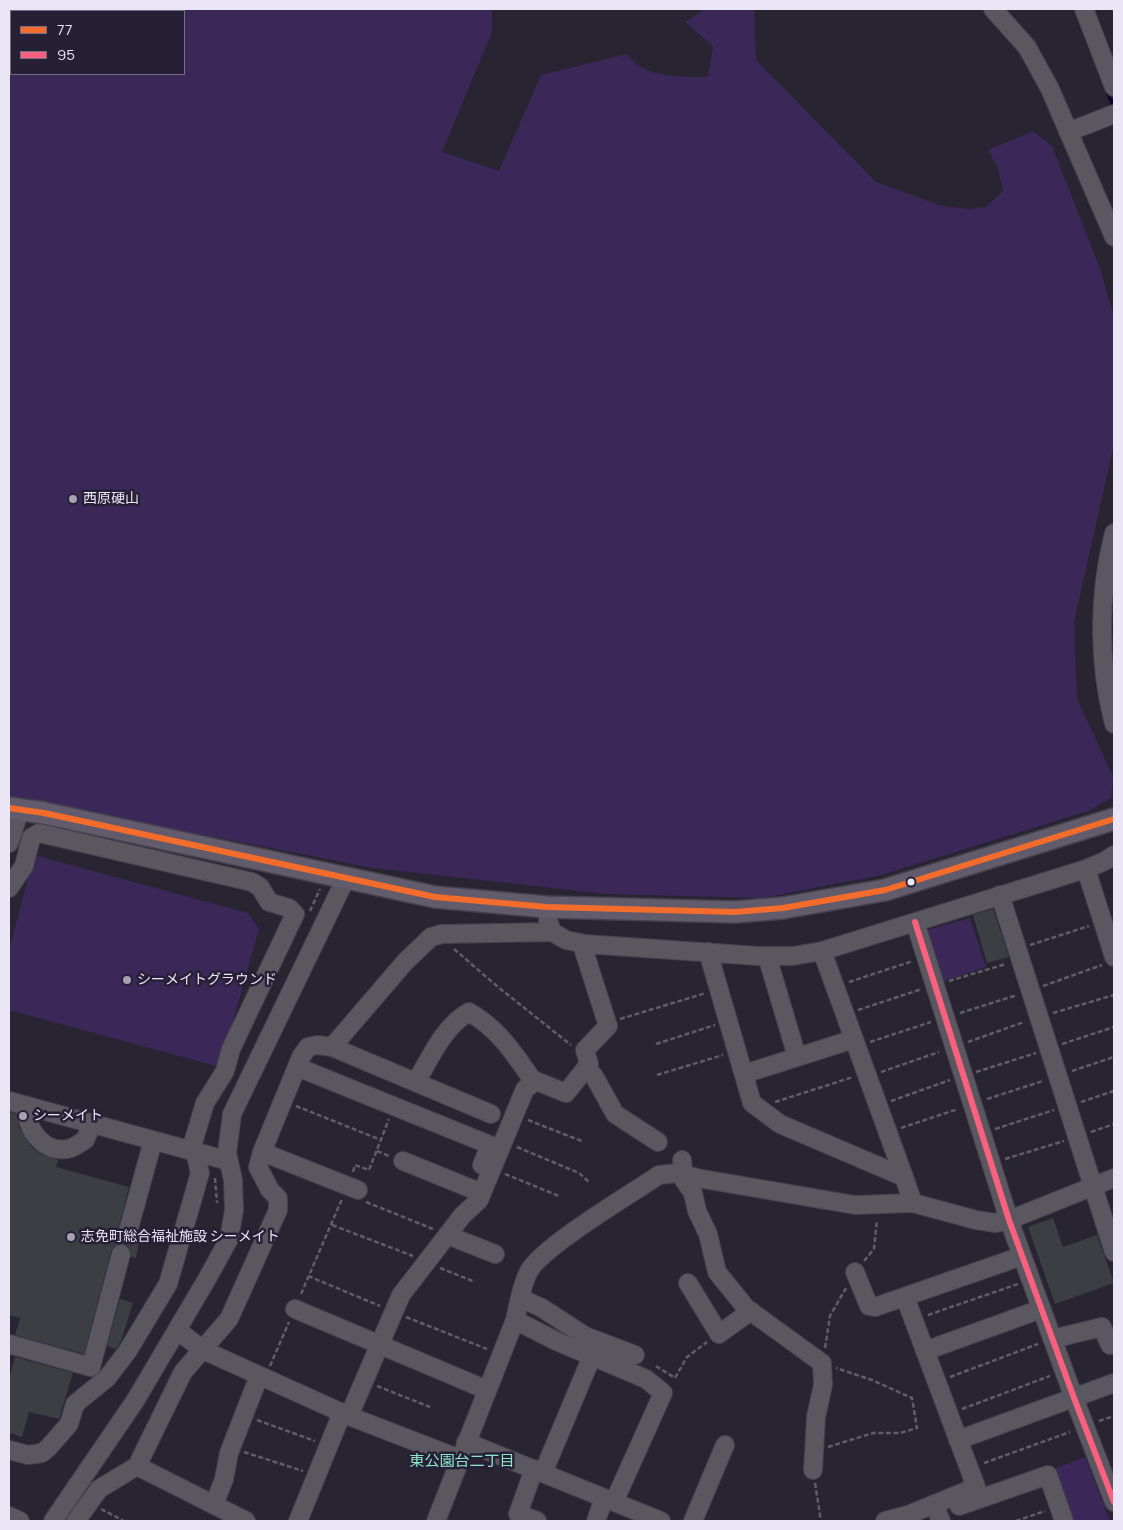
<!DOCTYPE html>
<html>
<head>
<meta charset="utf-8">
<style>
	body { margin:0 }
	#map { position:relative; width:1123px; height:1530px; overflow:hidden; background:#282431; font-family:Manrope,sans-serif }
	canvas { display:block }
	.frame { position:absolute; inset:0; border:10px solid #ebe6f6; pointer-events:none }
	.legend { position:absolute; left:10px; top:10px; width:175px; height:65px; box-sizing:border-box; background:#271f36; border:1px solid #756f83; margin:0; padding:6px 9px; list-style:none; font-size:15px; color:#ebe6f6 }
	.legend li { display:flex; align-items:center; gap:10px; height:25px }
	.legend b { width:25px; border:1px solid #756f83 }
</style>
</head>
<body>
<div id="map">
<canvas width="1123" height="1530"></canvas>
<div class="frame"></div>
<ul class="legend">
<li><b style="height:6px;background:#f36c2b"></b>77</li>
<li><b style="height:6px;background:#f8607d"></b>95</li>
</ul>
</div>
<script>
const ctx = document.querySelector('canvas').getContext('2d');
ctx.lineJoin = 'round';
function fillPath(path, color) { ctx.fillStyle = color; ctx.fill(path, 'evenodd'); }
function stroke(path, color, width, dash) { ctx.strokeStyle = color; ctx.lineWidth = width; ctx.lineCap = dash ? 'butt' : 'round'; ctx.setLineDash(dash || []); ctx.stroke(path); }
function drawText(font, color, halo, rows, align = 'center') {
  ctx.font = font + ' Manrope,"Noto Sans JP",sans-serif'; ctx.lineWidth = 5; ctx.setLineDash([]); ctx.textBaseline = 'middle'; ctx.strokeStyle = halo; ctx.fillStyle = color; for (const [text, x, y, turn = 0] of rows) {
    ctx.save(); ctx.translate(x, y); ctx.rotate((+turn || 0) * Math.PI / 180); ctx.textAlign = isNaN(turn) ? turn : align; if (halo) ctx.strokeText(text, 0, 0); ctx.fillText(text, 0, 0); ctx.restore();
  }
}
fillPath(new Path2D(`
	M109 9H492V32L442 152 499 171 541 75 627 54C643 78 680 77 708 77L713 46 685 22 705 9H754L756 60 876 182 942 206 970 209 986 207 1003 191 998 168 988 150 1033 131 1052 146 1101 271 1114 318V444L1074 622 1077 698 1113 777 1111 798 1088 811 881 875 763 898 606 894 373 868 9 797V16L11 17V74H184V11H102Z
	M34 855 248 913 259 929 220 1067 9 1010V950Z
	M970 918 986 967 938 983 923 931Z
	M1085 1457 1110 1521H1069L1049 1471Z`), '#3b2859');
stroke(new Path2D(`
	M1107 90 1114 107`), '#15032c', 4.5);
fillPath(new Path2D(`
	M993 909 1009 957 987 963 973 915Z
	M9 1112 17 1114 19 1128 31 1147 41 1154 58 1160 56 1167 129 1187 117 1233V1238L121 1244 114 1246 111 1251 84 1354 15 1335 20 1318 9 1315Z
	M1053 1218 1063 1247 1097 1235 1114 1283 1055 1304 1028 1227Z
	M137 1238H140L136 1258 131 1257V1251L127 1245 134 1243Z
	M120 1299 133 1303 121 1341 116 1349 107 1346Z
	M15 1357 73 1373 59 1419 29 1412 22 1437 9 1433V1380Z`), '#3b3f44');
const minor = new Path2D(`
	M993 9 1027 47 1050 89 1114 237
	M1084 9 1114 87
	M1068 132 1114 114
	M1114 533C1098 595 1098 662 1114 724
	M9 843 20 810
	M1086 869 1114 957
	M9 888 24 866 31 838 39 833 252 882 260 887 269 902 289 908 295 914 231 1049 225 1071 205 1103 193 1143 200 1173 168 1284 127 1352 107 1378 75 1404 69 1424 49 1447 42 1453 28 1455 9 1450
	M1000 895 1114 1252
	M548 920 552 932 566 940 585 944 758 956H793L822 951 1086 869 1105 861 1114 855
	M915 922 1009 1220 1074 1398 1114 1502
	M822 951 904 1177
	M708 952 752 1103 780 1124 904 1177 913 1203
	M767 956 797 1057
	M332 1047 491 1114
	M297 1067 490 1145 482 1165
	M586 1068 594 1076 615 1114 658 1142
	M744 1074 854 1039
	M416 1082C431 1057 443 1027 469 1012 499 1029 515 1055 534 1082
	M9 1101 229 1161
	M28 1106C23 1129 46 1156 71 1148 76 1146 80 1143 85 1140L92 1124
	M262 1152 358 1190
	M682 1160 684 1180 693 1193 697 1211 708 1234 717 1272 746 1308 822 1363 823 1385 816 1417 813 1470
	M403 1161 472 1189
	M127 1235 153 1141
	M447 1235 495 1254
	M855 1272 869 1306 875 1307 1022 1256
	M688 1283 719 1334 751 1311
	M905 1297 976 1487 908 1515
	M520 1298 542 1308 585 1336 635 1355
	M295 1309 487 1390
	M515 1320 556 1341 646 1379 663 1393 614 1502
	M177 1330 203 1350 349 1416 460 1459
	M1052 1339 1102 1327 1110 1345
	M9 1344 91 1367 121 1254
	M925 1351 1041 1309
	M349 1416 401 1295 462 1216 479 1200 525 1089 536 1081 566 1093 589 1064 585 1050 608 1026 584 951 585 944
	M958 1440 1114 1383
	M466 1442 661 1521
	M137 1466 246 1521
	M534 1469 518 1514 537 1521
	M543 1473 592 1356
	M934 1504 941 1521
	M214 1505 224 1479 229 1453 259 1376
	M959 1506 1048 1475 1064 1521
	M9 1516 20 1521
	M53 1521 135 1401 207 1279 229 1239 234 1210 233 1180 227 1153 232 1114 346 878
	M76 1521 99 1489 137 1466 183 1372 229 1319 278 1210V1198L270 1190 258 1167 262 1152 301 1057 308 1047 317 1045 332 1047 405 962 431 937 442 934 552 932
	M298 1521 342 1413
	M436 1521 515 1320C519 1303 521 1286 529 1271 543 1246 631 1194 659 1175L678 1173 697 1178 855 1205 913 1203 976 1220 996 1223 1009 1220 1114 1178
	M596 1521 604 1498
	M693 1521 725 1445
	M885 1521 908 1515 911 1521`);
const major = new Path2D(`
	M9 808 44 813 435 897 547 907 735 912 783 908 885 890 1114 819`);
stroke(minor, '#45414c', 20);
stroke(major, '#45414c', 24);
stroke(new Path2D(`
	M310 911 320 889
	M1030 945 1089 926
	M454 949 498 987 571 1045
	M949 981 1006 964
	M849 982 913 961
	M1043 986 1102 965
	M858 1010 922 989
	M960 1013 1017 995
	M1053 1013 1114 995
	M620 1019 706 993
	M870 1042 931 1022
	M968 1042 1024 1022
	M656 1044 715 1025
	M1062 1044 1114 1027
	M1072 1071 1114 1057
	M881 1072 939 1052
	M976 1072 1036 1053
	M657 1075 723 1055
	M987 1099 1043 1081
	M891 1101 950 1080
	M775 1102 853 1077
	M1081 1102 1114 1091
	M296 1106 381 1140
	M528 1120 584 1142
	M901 1128 958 1109
	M995 1129 1054 1110
	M1091 1132 1114 1124
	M517 1147 579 1173 590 1183
	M377 1151 389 1156
	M1005 1159 1064 1141
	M353 1172 355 1165 369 1170 389 1119
	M505 1174 559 1196
	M215 1178 217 1203
	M366 1202 433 1229
	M332 1225 413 1256
	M864 1261 874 1249 877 1220
	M440 1268 475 1282
	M308 1276 380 1306
	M301 1294 342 1199
	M928 1315 1018 1284
	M406 1317 487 1349
	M825 1348 830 1316 846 1288
	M270 1366 289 1322
	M656 1366 675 1378 687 1357 707 1342
	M950 1377 1038 1344
	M377 1386 430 1407
	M962 1409 1050 1376
	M257 1420 315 1441
	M1099 1421 1114 1416
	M828 1447 873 1433H900L917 1428 912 1398 872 1380 836 1368
	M244 1452 303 1471
	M984 1463 1070 1432
	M815 1483 821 1521
	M101 1509 124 1521
	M1016 1521 1045 1511`), '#605d66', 2.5, [5, 2.5]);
stroke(minor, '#5a5761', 18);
stroke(major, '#615b6b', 21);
stroke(new Path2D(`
	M9 808 44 813 435 897 547 907 735 912 783 908 885 890 1114 819`), '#f36c2b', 6);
stroke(new Path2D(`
	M915 922 1009 1220 1074 1398 1114 1502`), '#f8607d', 6);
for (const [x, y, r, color] of [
	[73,499,5,"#a7a2b1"],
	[911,882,4.5,"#ebe6f6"],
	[127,980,5,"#a7a2b1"],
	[23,1116,5,"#a7a2b1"],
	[71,1237,5,"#a7a2b1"]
]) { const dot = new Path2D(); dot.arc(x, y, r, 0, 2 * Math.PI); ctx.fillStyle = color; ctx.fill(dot); stroke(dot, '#271f36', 2); }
drawText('14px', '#ebe6f6', '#271f36', [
	["西原硬山",83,499],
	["シーメイトグラウンド",137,980],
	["シーメイト",33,1116],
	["志免町総合福祉施設 シーメイト",81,1237]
], 'left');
drawText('15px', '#8be8c9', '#271f36', [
	["東公園台二丁目",462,1462]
]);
</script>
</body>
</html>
